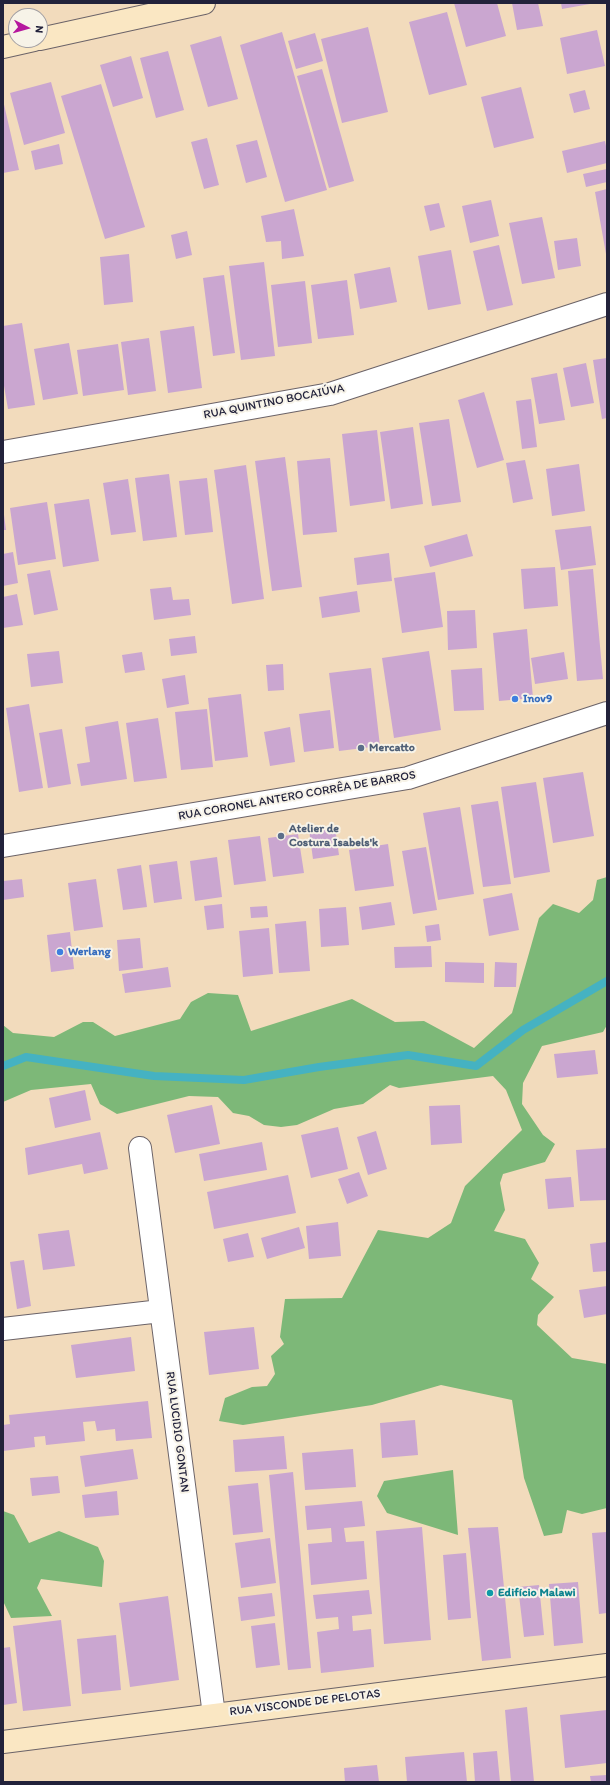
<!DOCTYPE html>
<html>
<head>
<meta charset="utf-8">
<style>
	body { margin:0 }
	#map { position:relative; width:610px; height:1785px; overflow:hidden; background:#f2dbbc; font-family:Itim,sans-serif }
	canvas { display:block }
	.frame { position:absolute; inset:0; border:4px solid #22223b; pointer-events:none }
	.north { position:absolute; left:8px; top:8px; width:40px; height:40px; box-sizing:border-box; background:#f7f3e8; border:1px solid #a29fa3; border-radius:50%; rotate:96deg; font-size:11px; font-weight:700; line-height:16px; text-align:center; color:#22223b }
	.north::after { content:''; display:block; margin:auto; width:14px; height:18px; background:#b5179e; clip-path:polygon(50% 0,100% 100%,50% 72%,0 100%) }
</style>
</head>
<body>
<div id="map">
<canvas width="610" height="1785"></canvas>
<div class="frame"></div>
<div class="north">N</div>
</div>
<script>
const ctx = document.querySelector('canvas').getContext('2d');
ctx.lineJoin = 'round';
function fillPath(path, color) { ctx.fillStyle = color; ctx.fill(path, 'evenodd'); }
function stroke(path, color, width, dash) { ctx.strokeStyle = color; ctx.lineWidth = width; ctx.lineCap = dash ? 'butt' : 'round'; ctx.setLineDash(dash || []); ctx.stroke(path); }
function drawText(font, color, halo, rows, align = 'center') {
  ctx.font = font + ' Itim,sans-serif'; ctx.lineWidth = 4; ctx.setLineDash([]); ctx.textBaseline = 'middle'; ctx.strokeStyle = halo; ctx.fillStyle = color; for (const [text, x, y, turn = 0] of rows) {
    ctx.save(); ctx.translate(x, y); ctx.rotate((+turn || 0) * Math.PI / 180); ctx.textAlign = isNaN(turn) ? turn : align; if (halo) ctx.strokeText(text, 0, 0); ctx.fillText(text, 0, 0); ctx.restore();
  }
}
fillPath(new Path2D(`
	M607 877V1025L603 1032 542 1046 523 1083 522 1104 543 1135 555 1144 545 1162 503 1174 500 1183 505 1210 494 1231 525 1239 539 1263 531 1279 554 1297 538 1315 537 1325 572 1358 607 1364V1508L582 1514 567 1510 562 1533 544 1536 524 1478 512 1400 441 1385 372 1405 243 1425 219 1421 225 1398 252 1387 267 1386 275 1374 271 1356 284 1344 280 1337 285 1299 342 1298 378 1230 428 1238 451 1223 465 1186 522 1130 506 1090 493 1076 399 1088 390 1085 363 1104 334 1109 297 1125 281 1127 264 1125 249 1116 233 1113 218 1097 189 1096 117 1114 100 1104 91 1084 31 1090 3 1102V1025L13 1033 54 1037 83 1022H93L115 1036 180 1019 191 1002 208 993 238 995 251 1031 352 999 395 1022 424 1021 474 1048 512 1013 539 918 553 904 579 913 593 900 597 880Z
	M453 1470 458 1535 387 1513 377 1496 384 1481Z
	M3 1511 14 1515 29 1543 59 1531 98 1547 104 1561 102 1587 41 1579 37 1588 52 1616 11 1618 3 1601Z`), '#7db878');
stroke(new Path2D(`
	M3 1066 26 1057 154 1076 244 1080 319 1067 408 1055 476 1066 523 1030 607 981`), '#45b2c2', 8);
fillPath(new Path2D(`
	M454 3H497L506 36 466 47Z
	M512 3H538L543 26 517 30Z
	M561 3H590V4L562 9Z
	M447 12 467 85 429 95 409 22Z
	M368 27 388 112 342 123 321 39Z
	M597 30 605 66 567 74 560 38Z
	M282 32 327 190 285 202 240 45Z
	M315 33 323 61 296 69 288 41Z
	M221 36 238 99 208 107 190 45Z
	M168 51 184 110 156 118 140 58Z
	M131 56 143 98 113 107 100 65Z
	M322 69 354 181 329 188 297 76Z
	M51 82 65 133 24 145 10 93Z
	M101 84 145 227 105 239 61 96Z
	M521 87 534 138 494 148 481 97Z
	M585 90 590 109 574 113 569 94Z
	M3 100 19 170 3 173Z
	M207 138 219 185 204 189 191 142Z
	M257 140 267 177 246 183 236 145Z
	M605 141 607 151V163L567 173 562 151Z
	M59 144 63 164 35 170 31 151Z
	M607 169V182L586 187 583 174Z
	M607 189V254H606L595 192Z
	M491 200 499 236 470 243 462 206Z
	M439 203 445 227 430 231 424 206Z
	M294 209 304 256 282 259 281 241 266 242 261 216Z
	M542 217 555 278 522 284 509 223Z
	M187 231 192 255 176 259 171 235Z
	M577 238 581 266 558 270 554 241Z
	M499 245 513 305 487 311 473 251Z
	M451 250 461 304 428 310 418 256Z
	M129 254 133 302 104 305 100 257Z
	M264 262 275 356 241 360 229 266Z
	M390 267 397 302 360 309 354 274Z
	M224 275 235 353 213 356 203 278Z
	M347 280 354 335 318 339 311 285Z
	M305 281 312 343 278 347 271 285Z
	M22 323 35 405 8 409 3 380V326Z
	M194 326 202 388 168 393 160 331Z
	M149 338 156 391 128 395 121 342Z
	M69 343 78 394 43 400 34 349Z
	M118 344 124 390 83 396 77 350Z
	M607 358V418L602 419 593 360Z
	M586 363 594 403 571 407 563 368Z
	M557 373 565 420 539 424 531 378Z
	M484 392 504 460 477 468 458 400Z
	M531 399 537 447 522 449 516 401Z
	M449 419 461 502 432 506 419 423Z
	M413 427 423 504 391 509 380 432Z
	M377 430 385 501 350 506 342 434Z
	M285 457 302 587 272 591 255 461Z
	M330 458 337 532 303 535 297 461Z
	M525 460 533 499 513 503 506 463Z
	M579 464 585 511 552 516 546 469Z
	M246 465 264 599 232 604 214 470Z
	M169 474 177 537 143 541 135 478Z
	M207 478 213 532 185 535 179 481Z
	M128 479 136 532 111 535 103 483Z
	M89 499 99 561 63 567 54 504Z
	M47 502 56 559 18 565 10 508Z
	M3 507 6 530H3Z
	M591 526 596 565 561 570 555 530Z
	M467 534 473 556 430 567 424 546Z
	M13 552 18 583 3 586V554Z
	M389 553 392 581 357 585 354 558Z
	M555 567 558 606 524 609 521 569Z
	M593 569 603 679 577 681 568 571Z
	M50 570 58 610 34 615 27 574Z
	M435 572 443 627 402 633 394 578Z
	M171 587 173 600 189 599 191 615 154 620 150 589Z
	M357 591 360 612 322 618 319 597Z
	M17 594 23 625 3 628V597Z
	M475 610 477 648 448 650 447 611Z
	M527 629 533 698 499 701 493 633Z
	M195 636 197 653 171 656 169 639Z
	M59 651 63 683 31 687 27 654Z
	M429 651 441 730 394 738 382 658Z
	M142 652 145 670 125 673 122 655Z
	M564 652 568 679 535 684 531 658Z
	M283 664 284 690 268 691 266 665Z
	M371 668 380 746 339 751 329 673Z
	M482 668 484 710 454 711 451 670Z
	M185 675 189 704 167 708 162 679Z
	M241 694 248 757 215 761 208 698Z
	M29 704 43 788 19 792 6 708Z
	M207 709 213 767 181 770 175 712Z
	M330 710 334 748 304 752 299 714Z
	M158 718 167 778 134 782 126 723Z
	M118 721 127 779 81 786 77 764 90 762 85 727Z
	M290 727 295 762 270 766 264 732Z
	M62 729 71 784 48 788 39 733Z
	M583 772 594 836 553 843 543 778Z
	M536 782 550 872 514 878 501 787Z
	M498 801 511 884 483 887 471 805Z
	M460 807 474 894 438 900 423 813Z
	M335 827 339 855 313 859 309 830Z
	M298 834 304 873 273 877 268 838Z
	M260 836 266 881 234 885 228 840Z
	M388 844 394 886 355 891 349 850Z
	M426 847 437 910 413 914 402 851Z
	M217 857 222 897 195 901 190 861Z
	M177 861 182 899 154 903 149 865Z
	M141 865 147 907 123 910 117 869Z
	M22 879 24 897 3 900V881Z
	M96 879 103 927 74 931 68 883Z
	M512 893 519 930 489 936 483 899Z
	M391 902 395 925 362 930 359 907Z
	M222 904 224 928 207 930 204 906Z
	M267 906 268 917 251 918 250 907Z
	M346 907 349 945 321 947 319 909Z
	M306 921 310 971 279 973 275 924Z
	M439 924 441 940 427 942 425 926Z
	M269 928 273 974 243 977 239 931Z
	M70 932 74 969 51 972 47 935Z
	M140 938 143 968 119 971 117 940Z
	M431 946 432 967 395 968 394 947Z
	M445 962 484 963V983L445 982Z
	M495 962 517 963 516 987H494Z
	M168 967 171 987 125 993 122 974Z
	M595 1050 598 1074 557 1078 554 1054Z
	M85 1090 91 1120 55 1128 49 1098Z
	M212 1105 220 1144 175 1153 167 1115Z
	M460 1105 462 1143 431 1145 429 1106Z
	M338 1127 348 1169 311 1178 301 1135Z
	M376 1131 387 1169 368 1175 357 1137Z
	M100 1132 108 1169 84 1174 82 1164 28 1175 25 1148Z
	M262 1142 267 1170 204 1181 199 1154Z
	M607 1148V1200L580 1201 576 1150Z
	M359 1172 368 1196 347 1204 338 1179Z
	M288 1175 296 1213 214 1229 207 1192Z
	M571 1177 574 1207 548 1209 545 1179Z
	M338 1222 341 1256 309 1259 306 1226Z
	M299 1227 305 1248 267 1259 261 1238Z
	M69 1230 75 1266 43 1270 38 1234Z
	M248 1233 254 1257 228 1262 223 1239Z
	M607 1242V1271L593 1272 590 1244Z
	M24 1260 31 1306 17 1309 10 1262Z
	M607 1286V1314L584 1318 579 1290Z
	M254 1327 259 1369 209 1375 204 1332Z
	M131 1337 135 1371 76 1378 71 1345Z
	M148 1401 152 1438 116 1441 115 1429 97 1431 95 1421 83 1422 85 1441 46 1445 45 1436 34 1437 35 1447 3 1451V1425L10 1424 9 1415Z
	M415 1420 418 1455 382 1458 380 1423Z
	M284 1436 287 1469 235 1472 233 1440Z
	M133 1449 138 1479 85 1487 80 1456Z
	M353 1449 356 1487 305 1490 302 1453Z
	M293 1472 311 1668 288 1670 269 1475Z
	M58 1476 60 1493 32 1496 30 1478Z
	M258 1483 263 1532 233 1535 228 1486Z
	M117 1491 119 1515 85 1518 82 1495Z
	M362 1501 365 1526 344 1528 346 1542 364 1541 367 1579 311 1585 308 1544 332 1542 331 1528 307 1530 305 1506Z
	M422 1527 431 1640 384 1644 376 1531Z
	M498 1527 511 1658 482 1661 468 1528Z
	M607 1532V1613L599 1614 592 1533Z
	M270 1538 276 1583 241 1588 235 1543Z
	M466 1553 471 1618 448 1620 443 1555Z
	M578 1582 583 1643 554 1646 549 1584Z
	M539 1585 544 1635 524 1637 518 1587Z
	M369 1590 372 1614 352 1616 353 1631 371 1629 374 1667 321 1673 317 1632 339 1629 338 1617 316 1619 313 1595Z
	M272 1593 275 1616 241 1621 238 1597Z
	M168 1596 179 1680 130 1687 119 1603Z
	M61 1620 71 1706 23 1711 13 1626Z
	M275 1623 280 1665 256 1668 251 1626Z
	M116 1635 121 1690 82 1694 77 1639Z
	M10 1647 17 1703 3 1705V1648Z
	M527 1707 534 1782H511L505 1710Z
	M607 1710V1763L565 1768 560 1715Z
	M497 1751 500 1782H475L473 1753Z
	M464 1752 467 1782H407L405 1757Z
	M377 1765 379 1782H345L344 1768Z
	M607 1775V1782H591L590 1776Z`), '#caa6d0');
const street = new Path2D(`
	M3 452 330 394 607 304
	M3 846 408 778 607 713
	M140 1148 214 1715
	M3 1329 161 1311`);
const secondary = new Path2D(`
	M40 39 204 3
	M3 47 34 40
	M3 1742 607 1665`);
stroke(street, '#6b6368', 24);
stroke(secondary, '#6b6368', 24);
stroke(street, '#fff', 22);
stroke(secondary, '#fae7c3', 22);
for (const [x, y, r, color] of [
	[515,699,4,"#3f7fe0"],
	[361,748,4,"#5c6f8a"],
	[281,836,4,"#5c6f8a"],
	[60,952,4,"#3f7fe0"],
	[490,1593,4,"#0f9aa8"]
]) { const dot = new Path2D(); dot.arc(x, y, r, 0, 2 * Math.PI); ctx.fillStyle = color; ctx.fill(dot); stroke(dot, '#f7f3e8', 1.5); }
drawText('12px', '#22223b', '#f7f3e8', [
	["RUA QUINTINO BOCAIÚVA",274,402,-11],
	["RUA CORONEL ANTERO CORRÊA DE BARROS",297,796,-10],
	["RUA LUCIDIO GONTAN",177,1432,83],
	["RUA VISCONDE DE PELOTAS",305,1703,-7]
]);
drawText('bold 12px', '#366cbe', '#f7f3e8', [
	["Inov9",523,699],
	["Werlang",68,952]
], 'left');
drawText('bold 12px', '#4e5e75', '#f7f3e8', [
	["Mercatto",369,748],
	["Atelier de",289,829],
	["Costura Isabels'k",289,843]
], 'left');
drawText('bold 12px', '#0d838f', '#f7f3e8', [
	["Edifício Malawi",498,1593]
], 'left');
</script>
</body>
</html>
